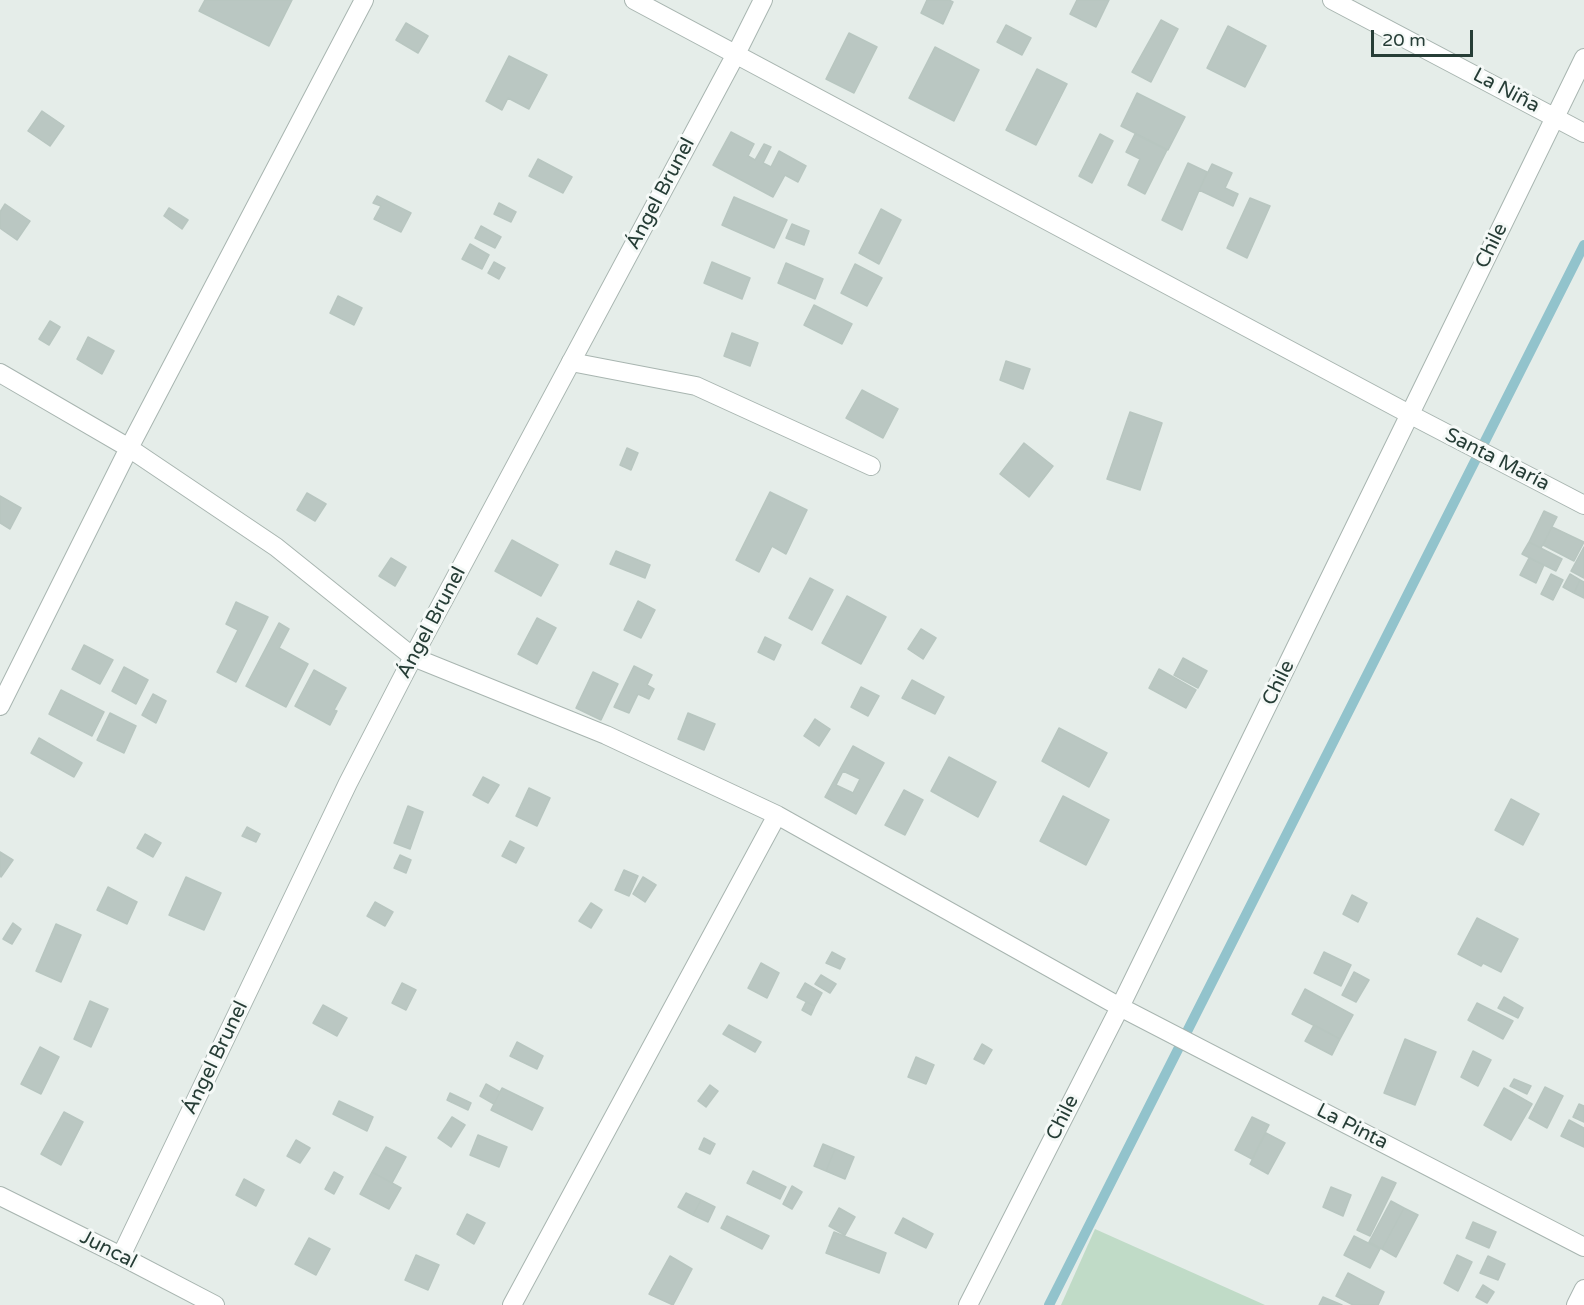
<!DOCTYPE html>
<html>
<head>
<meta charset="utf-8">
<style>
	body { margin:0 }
	#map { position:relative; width:1584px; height:1305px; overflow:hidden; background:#e5ede9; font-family:"Varela Round",sans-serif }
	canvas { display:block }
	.scale { position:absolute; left:1371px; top:30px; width:102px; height:27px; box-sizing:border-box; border:3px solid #263d36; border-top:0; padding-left:8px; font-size:18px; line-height:21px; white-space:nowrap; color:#263d36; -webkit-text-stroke:4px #f5f9f7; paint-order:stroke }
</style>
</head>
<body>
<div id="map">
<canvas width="1584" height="1305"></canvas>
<div class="scale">20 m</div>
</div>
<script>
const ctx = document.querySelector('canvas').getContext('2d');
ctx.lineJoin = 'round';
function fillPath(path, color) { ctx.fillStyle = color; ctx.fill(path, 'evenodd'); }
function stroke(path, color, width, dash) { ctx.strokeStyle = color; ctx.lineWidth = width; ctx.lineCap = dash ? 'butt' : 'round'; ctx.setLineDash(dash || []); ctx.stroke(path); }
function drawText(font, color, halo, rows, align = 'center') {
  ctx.font = font + ' "Varela Round",sans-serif'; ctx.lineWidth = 6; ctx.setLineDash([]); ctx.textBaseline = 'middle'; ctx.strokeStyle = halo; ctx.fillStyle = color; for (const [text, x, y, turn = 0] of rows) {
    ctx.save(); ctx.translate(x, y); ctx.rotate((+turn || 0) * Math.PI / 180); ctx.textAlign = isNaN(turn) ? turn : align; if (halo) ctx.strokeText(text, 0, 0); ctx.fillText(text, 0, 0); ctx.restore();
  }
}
fillPath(new Path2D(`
	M1095 1229 1265 1305H1061Z`), '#c0dbc7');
stroke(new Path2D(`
	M1049 1305 1584 245`), '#92c3cc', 10);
const building = new Path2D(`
	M205 0H292L269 46 199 11Z
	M927 0H949L953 2 943 24 921 13Z
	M1077 0H1109L1096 27 1070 14Z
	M1161 20 1178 29 1151 82 1132 72Z
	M406 23 428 36 418 53 396 40Z
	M1006 25 1031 38 1022 55 997 42Z
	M1228 26 1266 46 1245 87 1207 68Z
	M849 33 877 47 854 93 826 79Z
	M935 47 979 70 954 121 909 98Z
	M509 56 547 75 529 109 508 98 502 110 486 101Z
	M1037 69 1067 84 1036 145 1006 130Z
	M1137 93 1185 117 1168 150 1121 126Z
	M42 111 64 126 50 146 28 131Z
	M731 132 754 144 748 156 755 160 764 144 771 147 763 163 771 167 779 151 806 166 798 182 785 175 773 197 713 165Z
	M1100 134 1113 141 1092 183 1079 176Z
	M1135 134 1167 150 1145 194 1128 185 1140 159 1126 152Z
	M538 159 572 177 563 193 529 176Z
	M1188 163 1207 172 1182 230 1162 220Z
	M1212 164 1232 173 1225 188 1238 194 1233 206 1199 190Z
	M377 196 411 213 401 232 374 219 381 206 373 203Z
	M734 197 787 220 774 248 722 225Z
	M1250 198 1270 206 1247 258 1227 248Z
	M499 203 516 212 511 222 494 214Z
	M5 204 30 221 17 240 0 228V212Z
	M169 208 188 220 182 229 164 216Z
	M881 209 901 220 879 264 859 253Z
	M792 224 809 231 804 245 786 238Z
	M481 226 501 237 495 248 475 238Z
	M470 244 489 255 482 269 462 259Z
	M494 262 505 268 499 279 488 273Z
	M712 262 750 278 742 299 704 283Z
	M786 263 823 279 815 299 778 283Z
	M855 264 882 278 867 306 841 293Z
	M338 296 362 308 354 325 330 313Z
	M814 305 852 324 842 344 804 325Z
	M50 321 60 327 49 345 39 339Z
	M732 333 758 343 750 366 724 356Z
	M88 337 114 351 102 374 77 359Z
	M1006 361 1030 369 1023 389 1000 380Z
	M862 390 898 409 883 438 846 418Z
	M1130 412 1162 423 1140 490 1107 479Z
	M1024 443 1053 466 1029 497 1000 474Z
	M627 448 638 453 631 470 620 465Z
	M770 492 807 510 786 554 772 546 759 572 736 560Z
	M307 493 326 504 315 521 297 510Z
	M0 496 21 508 10 529 0 523Z
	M1544 511 1557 517 1541 548 1529 542Z
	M1552 527 1584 542 1574 561 1543 545Z
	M512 540 558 565 541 596 495 571Z
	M1529 542 1562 559 1556 571 1522 554Z
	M1584 547V578L1571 571Z
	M616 551 650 565 645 578 610 564Z
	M391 558 406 567 395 586 379 576Z
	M1529 558 1544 565 1536 583 1520 575Z
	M1551 574 1563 580 1553 600 1541 594Z
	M1570 574 1580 580 1574 593 1563 587Z
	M810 578 833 590 812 630 789 618Z
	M1580 580 1584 582V598L1574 593Z
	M847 596 886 617 861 664 822 643Z
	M638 601 655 610 641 638 624 630Z
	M236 602 268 617 236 682 217 672 238 630 226 624Z
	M537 618 556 628 537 664 518 654Z
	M279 623 289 629 279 648 308 664 286 707 246 686Z
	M921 629 936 638 923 659 908 649Z
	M765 637 781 645 774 660 758 652Z
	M84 645 113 660 100 684 72 669Z
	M1183 658 1207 671 1198 688 1174 675Z
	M634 666 652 675 647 685 654 689 649 699 638 694 629 713 614 707Z
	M124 667 148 680 136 704 112 691Z
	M1159 669 1196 690 1186 708 1149 688Z
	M314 670 346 688 334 710 337 711 330 725 295 706Z
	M593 672 618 684 601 720 576 708Z
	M912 680 944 697 935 714 902 698Z
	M861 687 879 696 868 716 851 707Z
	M61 690 104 712 92 736 49 714Z
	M153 694 166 701 156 723 142 715Z
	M110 713 136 726 124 753 97 740Z
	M688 713 715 724 704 750 678 739Z
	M815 719 830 729 819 746 804 736Z
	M1059 728 1107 753 1089 787 1042 761Z
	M39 738 82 763 74 777 31 753Z
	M853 746 884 763 856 814 825 797Z
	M949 757 996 782 978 817 931 791Z
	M843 771 860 779 853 793 836 785Z
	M483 777 499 785 488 803 473 795Z
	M529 788 550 798 537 826 516 816Z
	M904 790 923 800 905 835 885 825Z
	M1063 796 1109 820 1086 865 1040 841Z
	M1511 799 1539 814 1523 845 1495 830Z
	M408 806 423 812 410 849 394 843Z
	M247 827 260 834 256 842 242 836Z
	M145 834 161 843 153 857 137 848Z
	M510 841 524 848 516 863 502 856Z
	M0 852 13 860 1 877 0 876Z
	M400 855 411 860 406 873 394 868Z
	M624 870 638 876 629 896 615 890Z
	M186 877 221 893 204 930 169 915Z
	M643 877 656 885 645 902 633 894Z
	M108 887 137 902 127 924 97 910Z
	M1352 895 1367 903 1358 922 1343 914Z
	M375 902 393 912 385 926 367 916Z
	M591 903 602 910 591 928 579 921Z
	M1477 918 1518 939 1501 972 1483 963 1481 966 1458 954Z
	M13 923 21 929 12 944 3 939Z
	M56 924 81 935 61 982 36 971Z
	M832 952 845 959 840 969 826 963Z
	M1324 952 1351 965 1341 986 1314 973Z
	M761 963 779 973 767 998 748 988Z
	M1354 972 1369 980 1356 1002 1342 995Z
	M821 975 836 984 830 993 815 984Z
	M402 983 416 990 406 1010 392 1003Z
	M805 983 822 993 815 1006 797 997Z
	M1305 989 1353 1015 1340 1039 1292 1014Z
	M1504 997 1523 1008 1518 1018 1498 1008Z
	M90 1001 108 1009 91 1047 74 1039Z
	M806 1002 815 1006 811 1015 802 1010Z
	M1477 1003 1513 1021 1503 1039 1468 1020Z
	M323 1005 347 1018 337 1036 313 1023Z
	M729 1025 761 1042 755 1052 723 1034Z
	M1314 1025 1340 1039 1332 1055 1305 1041Z
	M1405 1039 1436 1052 1415 1105 1384 1093Z
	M517 1042 543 1056 537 1069 510 1056Z
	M982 1044 992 1050 984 1064 974 1059Z
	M40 1047 59 1057 41 1094 21 1084Z
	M1473 1051 1491 1060 1478 1086 1461 1077Z
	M916 1057 934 1065 926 1084 908 1077Z
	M1514 1079 1531 1086 1527 1094 1510 1086Z
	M486 1084 500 1092 494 1104 480 1096Z
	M710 1085 718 1091 706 1107 698 1101Z
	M1545 1087 1563 1096 1547 1128 1529 1118Z
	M502 1088 543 1108 532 1130 491 1110Z
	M1504 1088 1532 1104 1511 1140 1484 1125Z
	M450 1093 471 1103 468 1110 447 1100Z
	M339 1101 373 1117 367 1131 333 1114Z
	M1579 1104 1584 1106V1122L1573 1117Z
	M64 1112 83 1122 61 1165 41 1154Z
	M452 1117 465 1125 451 1147 438 1138Z
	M1252 1117 1269 1125 1252 1159 1235 1150Z
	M1569 1120 1584 1128V1147L1561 1136Z
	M1266 1133 1285 1143 1268 1174 1250 1164Z
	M478 1135 507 1147 499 1167 470 1155Z
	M704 1138 715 1144 710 1154 699 1149Z
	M296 1140 310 1148 300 1163 287 1156Z
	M823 1144 835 1149 826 1171 814 1166Z
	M386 1147 406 1157 392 1183 372 1172Z
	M835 1149 854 1157 845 1179 826 1171Z
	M753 1171 786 1187 780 1199 747 1183Z
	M334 1172 343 1177 334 1194 325 1189Z
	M372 1172 401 1188 389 1209 360 1194Z
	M1382 1177 1396 1183 1370 1236 1357 1230Z
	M244 1179 264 1190 256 1206 236 1195Z
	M792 1186 802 1192 792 1209 783 1204Z
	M1331 1187 1351 1195 1343 1216 1323 1207Z
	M686 1193 701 1200 693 1215 678 1207Z
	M701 1200 715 1207 708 1222 693 1215Z
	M1391 1201 1404 1208 1382 1249 1369 1242Z
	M839 1208 855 1217 845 1235 829 1226Z
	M1404 1208 1418 1215 1396 1257 1382 1249Z
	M467 1214 485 1223 474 1244 457 1234Z
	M727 1216 769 1236 762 1249 721 1228Z
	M903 1218 933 1234 926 1248 895 1233Z
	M1473 1222 1496 1232 1489 1248 1466 1238Z
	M834 1232 886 1253 879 1273 826 1253Z
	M1354 1236 1380 1249 1370 1268 1344 1255Z
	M309 1238 330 1249 316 1275 295 1264Z
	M416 1255 439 1265 428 1290 405 1280Z
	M1457 1255 1472 1262 1458 1291 1444 1283Z
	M670 1256 692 1269 673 1305 649 1294Z
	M1488 1256 1505 1264 1498 1280 1480 1273Z
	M1348 1273 1384 1292 1378 1305H1353L1336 1296Z
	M1483 1285 1494 1292 1487 1303 1476 1297Z
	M1323 1297 1342 1305H1319Z`);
fillPath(building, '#bac7c2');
stroke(building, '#b8c6c0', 1.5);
const lane = new Path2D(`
	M571 362 696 386 871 466`);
const street = new Path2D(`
	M634 0 1411 415 1584 505
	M1332 0 1584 133
	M0 373 129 448 276 547 413 657 606 735 777 815 1120 1007 1584 1247
	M0 706 129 448 364 0
	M0 1196 121 1256 215 1305
	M121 1256 348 783 413 657 736 54 763 0
	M512 1305 777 815
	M968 1305 1120 1007 1584 58
	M1576 1305 1584 1289`);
stroke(lane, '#a8b5b0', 20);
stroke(street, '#a8b5b0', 20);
stroke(lane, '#fff', 18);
stroke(street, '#fff', 18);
drawText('20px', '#263d36', '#f5f9f7', [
	["La Niña",1506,91,28],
	["Ángel Brunel",661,194,-62],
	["Chile",1492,246,-64],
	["Santa María",1497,460,27],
	["Ángel Brunel",432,623,-62],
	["Chile",1279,683,-64],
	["Ángel Brunel",216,1058,-64],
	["Chile",1063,1118,-63],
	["La Pinta",1352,1127,27],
	["Juncal",108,1250,27]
]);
</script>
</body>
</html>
